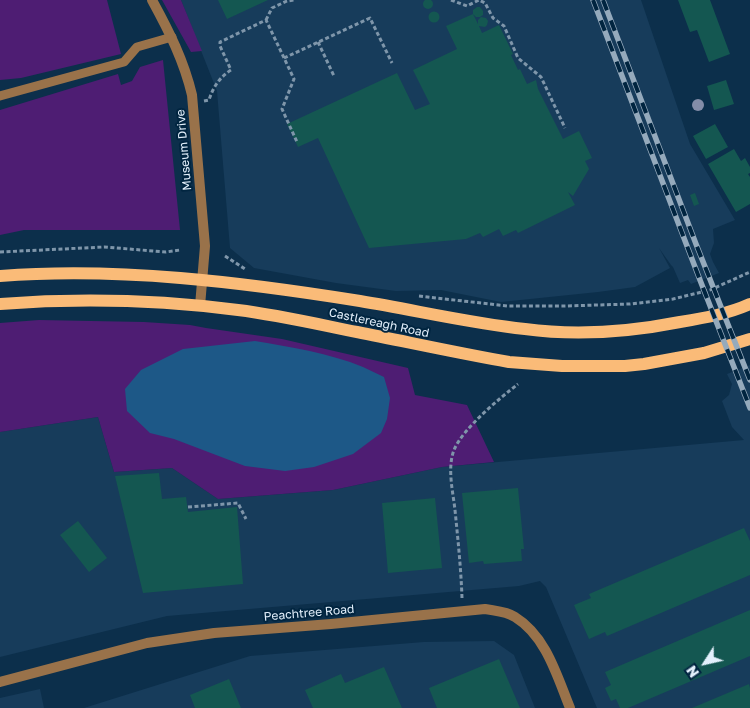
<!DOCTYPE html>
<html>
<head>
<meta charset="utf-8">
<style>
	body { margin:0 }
	#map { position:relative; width:750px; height:708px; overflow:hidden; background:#0c2f4b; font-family:"Golos Text",sans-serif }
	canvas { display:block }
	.north { position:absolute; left:680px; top:638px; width:50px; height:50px; -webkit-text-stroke:4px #012540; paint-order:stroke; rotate:235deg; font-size:14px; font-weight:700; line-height:20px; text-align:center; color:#e3f0fc }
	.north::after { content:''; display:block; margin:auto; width:18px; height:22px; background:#e3f0fc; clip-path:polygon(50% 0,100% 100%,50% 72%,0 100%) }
</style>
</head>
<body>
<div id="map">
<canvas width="750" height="708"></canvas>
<div class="north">N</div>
</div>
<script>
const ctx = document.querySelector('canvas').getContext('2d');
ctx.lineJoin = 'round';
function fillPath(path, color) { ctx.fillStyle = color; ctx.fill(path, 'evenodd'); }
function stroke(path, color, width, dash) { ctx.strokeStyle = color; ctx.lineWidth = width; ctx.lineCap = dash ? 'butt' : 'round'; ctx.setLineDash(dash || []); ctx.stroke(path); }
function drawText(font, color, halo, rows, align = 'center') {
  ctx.font = font + ' "Golos Text",sans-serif'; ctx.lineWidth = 4; ctx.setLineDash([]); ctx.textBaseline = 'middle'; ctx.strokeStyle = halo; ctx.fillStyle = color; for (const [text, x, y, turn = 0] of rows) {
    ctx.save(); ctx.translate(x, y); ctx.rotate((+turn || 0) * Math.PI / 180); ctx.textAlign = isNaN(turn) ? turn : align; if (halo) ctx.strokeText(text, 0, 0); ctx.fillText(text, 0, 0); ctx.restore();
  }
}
fillPath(new Path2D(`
	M181 0H641L690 144 735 220 713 229 714 243 710 254 713 262 719 273 691 284 688 280 680 283 673 267 671 265 659 248 670 268 635 287 598 292 501 302 441 290 396 291 336 283 254 268 230 248 217 91Z
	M750 365V708H597L546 587 540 581 519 586 167 616 0 657V432L98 417 114 472 172 468 218 499 333 490 442 467 744 440 732 427 722 401 729 395 732 384 727 374Z
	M494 641 514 655 535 708H84L250 656 424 642Z
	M40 689 44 708H0V698Z`), '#173c5b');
fillPath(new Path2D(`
	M0 0H107L121 54 21 78 0 80Z
	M162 0H181L202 51 191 52Z
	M163 60 180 230H24L0 235V110L118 74 121 85 132 81 140 67Z
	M39 320 144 322 190 325 206 328 282 339 408 368 415 395 467 405 494 462 442 467 333 490 218 499 172 468 114 472 98 417 0 432V323Z`), '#4e1d73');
fillPath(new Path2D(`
	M255 341C291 347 329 353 363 367 370 370 377 374 384 377L390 398 387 419 381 433 353 454 314 467 285 471 245 466 174 439 150 433 127 411 125 389 141 370 183 349Z`), '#1d5887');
fillPath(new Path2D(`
	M423 4a5 5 0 1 1 10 0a5 5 0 1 1-10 0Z
	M218 0H268L227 19Z
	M678 0H710L730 54 709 62 697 30 690 32Z
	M477 7H480L483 11V15L480 17H476L473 14 478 24V20L481 17 486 18 488 21 487 25 485 27 479 26 482 33 499 25 513 54 511 55 518 70 520 69 527 84 536 80 538 89 563 139 579 131 592 158 585 161 589 169 573 196 568 192 575 205 518 233 516 230 503 236 499 229 483 237 480 233 466 239 369 248 318 138 298 147 287 124 397 73 415 110 430 104 413 70 457 49 446 26 473 14V10Z
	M428.5 17a5.5 5.5 0 1 1 11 0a5.5 5.5 0 1 1-11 0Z
	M726 80 734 104 714 110 707 86Z
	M715 124 728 147 706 159 693 136Z
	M734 149 741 161 745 158 750 167V173L748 174 750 177V204L736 212 708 164Z
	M695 193 699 204 694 206 690 195Z
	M159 473 162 499 186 497 188 512 237 507 243 584 143 593 115 476Z
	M518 488 524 549H521L522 561 484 564 483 561 469 563 462 493Z
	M435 498 442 568 388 573 382 503Z
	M78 521 107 558 89 572 60 535Z
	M744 528 750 541V575L607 636 605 632 589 639 574 605 591 598 589 594Z
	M750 610V656L628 708H620L616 699 611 701 605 688 611 685 605 672Z
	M499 659 520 708H437L429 688Z
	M384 667 402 708H313L305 690 341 674 345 683Z
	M229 679 241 708H195L190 695Z
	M749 684 750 688V708H692Z`), '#145751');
stroke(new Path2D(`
	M451 0 467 6 479 0 485 3 493 18 504 26 518 58 541 77 565 128
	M266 20 272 8 287 1 294 0
	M318 42 334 76
	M284 58 370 18 392 63
	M204 101 209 100C213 87 220 77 231 70L220 46V42L266 20 294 79 282 109 297 142
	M0 252 104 247 166 252 180 250
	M225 256 245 269
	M419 296 507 306H565L630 304 673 299 710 290 750 272
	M188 507 238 503 246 519
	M462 598C461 569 458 540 455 510 453 492 447 468 454 450 463 428 499 399 518 384`), '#7f96aa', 3, [4, 2.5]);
stroke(new Path2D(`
	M0 96 124 62 137 47 172 37`), '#99724a', 9);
stroke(new Path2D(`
	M152 0C169 31 184 61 192 95L205 246 200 306
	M0 682 147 643 214 633 331 624 485 609C495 611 506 611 515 617 546 636 557 676 570 708`), '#99724a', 10);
stroke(new Path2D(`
	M0 276C120 267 241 282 360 301 415 310 469 323 525 329 576 336 629 332 680 322 704 318 728 314 750 304
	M0 304C79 298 160 300 238 310 278 315 317 324 357 332 408 342 458 353 509 362L562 366H625L644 364 704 353 750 339`), '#fabb78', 12);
const rail = new Path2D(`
	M593 0 700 280 750 408
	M603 0 696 244 750 380`);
stroke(rail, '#95aabc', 5.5);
stroke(rail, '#012540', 4, [11]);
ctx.fillStyle = '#848da8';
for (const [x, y] of [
	[698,105]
]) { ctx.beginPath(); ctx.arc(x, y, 6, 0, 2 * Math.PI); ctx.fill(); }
drawText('12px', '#e3f0fc', '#012540', [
	["Museum Drive",184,150,-95],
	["Castlereagh Road",379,323,12],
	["Peachtree Road",309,613,-5]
]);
</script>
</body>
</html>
